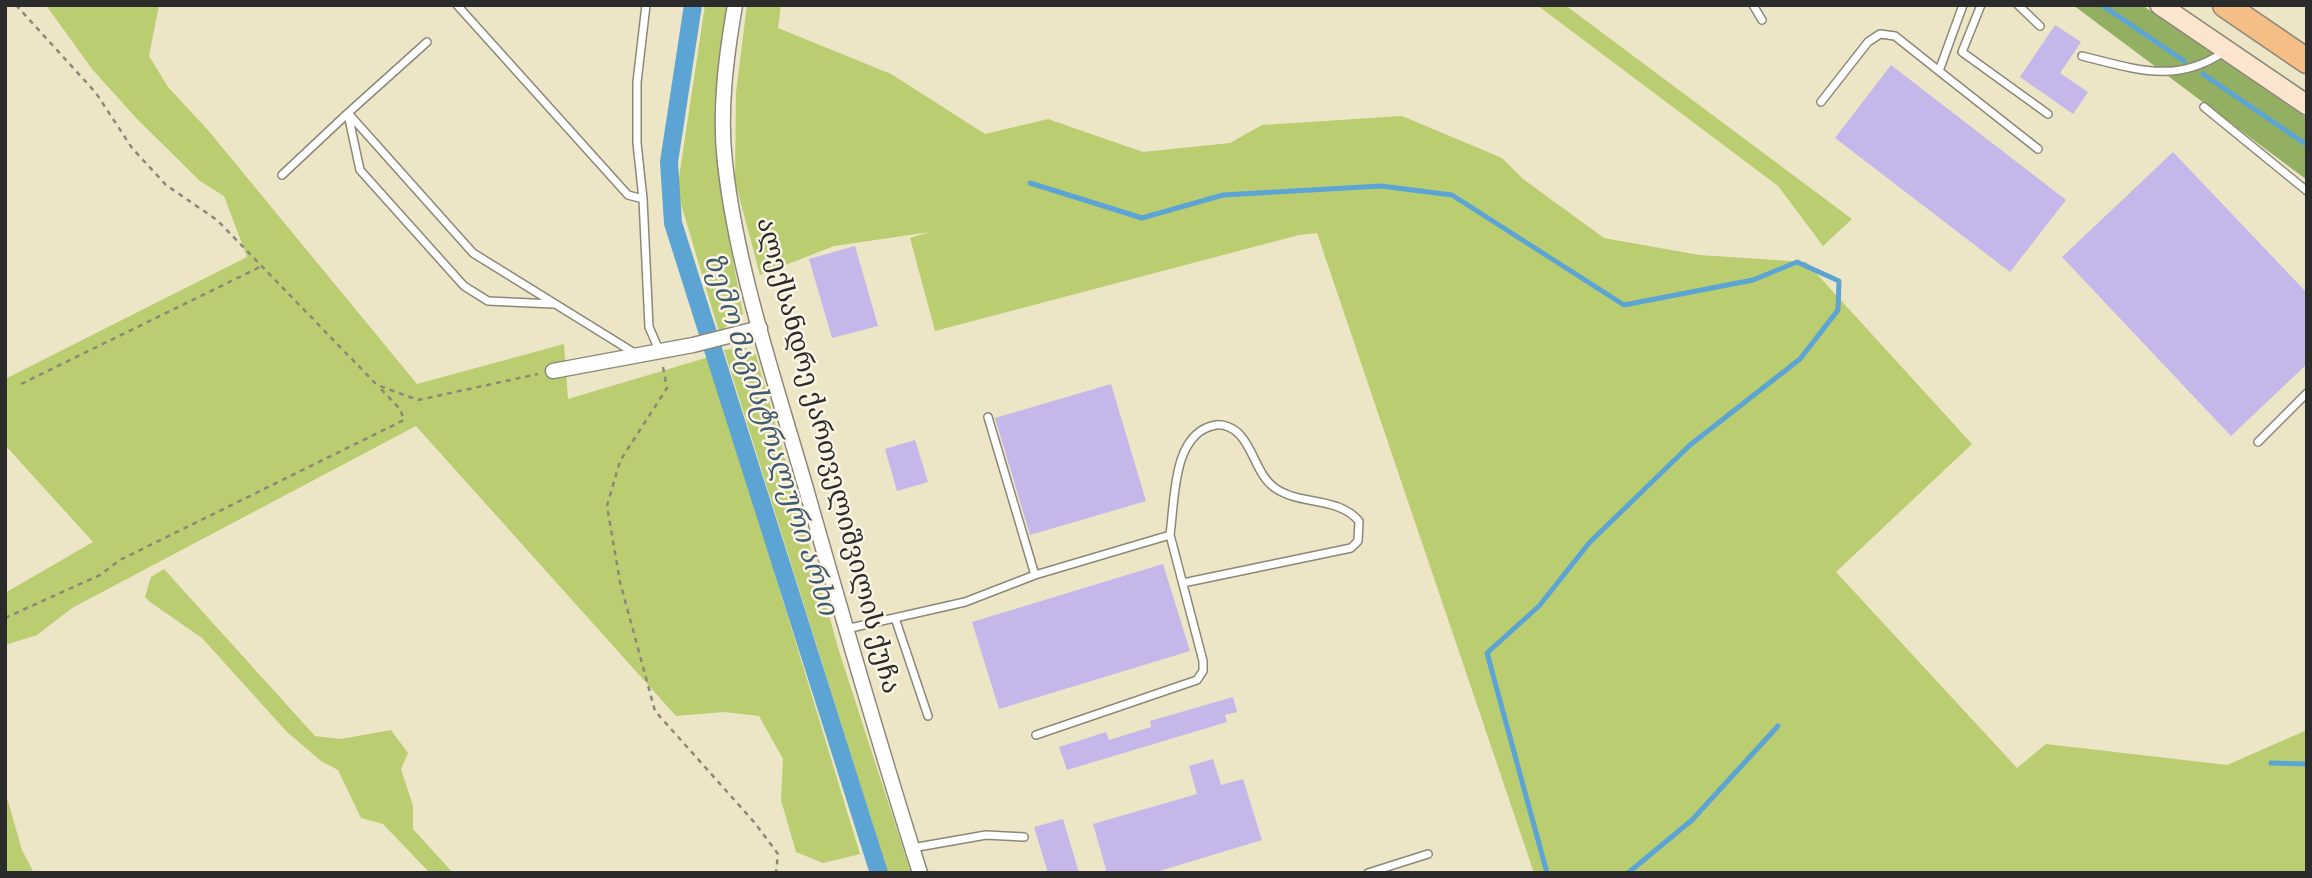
<!DOCTYPE html>
<html>
<head>
<meta charset="utf-8">
<style>
	body { margin:0 }
	#map { position:relative; width:2312px; height:878px; overflow:hidden; background:#ece5c6; font-family:"IM FELL DW Pica",serif }
	canvas { display:block }
	.frame { position:absolute; inset:0; border:7px solid #2b2b2b; pointer-events:none }
</style>
</head>
<body>
<div id="map">
<canvas width="2312" height="878"></canvas>
<div class="frame"></div>
</div>
<script>
const ctx = document.querySelector('canvas').getContext('2d');
ctx.lineJoin = 'round';
function fillPath(path, color) { ctx.fillStyle = color; ctx.fill(path, 'evenodd'); }
function stroke(path, color, width, dash) { ctx.strokeStyle = color; ctx.lineWidth = width; ctx.lineCap = dash ? 'butt' : 'round'; ctx.setLineDash(dash || []); ctx.stroke(path); }
function drawText(font, color, halo, rows, align = 'center') {
  ctx.font = font + ' "IM FELL DW Pica","Noto Serif Georgian",serif'; ctx.lineWidth = 5; ctx.setLineDash([]); ctx.textBaseline = 'middle'; ctx.strokeStyle = halo; ctx.fillStyle = color; for (const [text, x, y, turn = 0] of rows) {
    ctx.save(); ctx.translate(x, y); ctx.rotate((+turn || 0) * Math.PI / 180); ctx.textAlign = isNaN(turn) ? turn : align; if (halo) ctx.strokeText(text, 0, 0); ctx.fillText(text, 0, 0); ctx.restore();
  }
}
fillPath(new Path2D(`
	M46 5H159L149 56 168 87 207 129 417 384 564 344 568 399 709 357 860 854 823 863 796 852 781 800 783 759 759 716 724 712 676 716 416 426 72 608 37 635 5 645V593L93 542 5 445V379L247 257 224 196 200 181 137 119 92 69Z
	M705 5H729L718 123 721 197 743 314 719 332 679 197V178Z
	M747 5H781L778 28 891 74 985 134 1048 119 1143 152 1230 143 1262 125 1402 116 1502 158 1523 179 1604 238 1699 255 1806 262 1972 444 1836 572 2017 768 2046 744 2227 765 2307 730V873H1534L1317 233 1299 235 935 331 910 238 930 232 834 246 760 275 735 181 736 93Z
	M1537 5H1565L1852 219 1823 246 1778 186Z
	M746 348 756 355 839 651 911 873H888L724 350Z
	M164 569 315 736 341 739 391 730 408 753 401 769 413 806V829L453 873H430L383 824 361 818 338 770 321 761 287 732 202 638 150 602 145 597 151 577Z
	M5 791 22 850 34 873H5Z`), '#bacd70');
fillPath(new Path2D(`
	M2073 5H2142L2307 118V180Z`), '#93b062');
stroke(new Path2D(`
	M2102 5 2184 61
	M2203 74 2307 145
	M1030 183 1142 218 1223 195 1381 186 1452 195 1624 305 1753 280 1797 262 1839 281 1838 310 1800 359 1690 445 1590 542 1539 606 1487 653 1547 873
	M2271 763 2307 764
	M1628 873 1692 820 1778 726`), '#5ca4d3', 5);
stroke(new Path2D(`
	M693 5 669 162 673 223 879 873`), '#5ca4d3', 18);
fillPath(new Path2D(`
	M2055 25 2081 42 2060 73 2088 92 2073 114 2020 77Z
	M1891 65 2066 200 2010 272 1835 138Z
	M2173 152 2307 293V364L2231 436 2062 257Z
	M855 246 878 326 832 338 809 259Z
	M1111 384 1146 501 1030 535 995 418Z
	M915 440 928 482 897 491 885 449Z
	M1163 564 1190 651 999 709 972 622Z
	M1233 697 1237 712 1225 715 1227 722 1067 770 1059 747 1106 732 1109 740 1151 727 1150 721Z
	M1213 759 1221 785 1243 779 1262 840 1153 873H1107L1093 824 1197 794 1189 766Z
	M1063 819 1079 873H1048L1034 827Z`), '#c6b7eb');
const lane = new Path2D(`
	M457 5 628 195 643 199
	M646 5 637 82V143L643 199 649 327 659 350
	M1753 5 1762 20
	M1981 5 1962 52 2048 114
	M2018 5 2040 26
	M427 42 348 113 473 253 636 354
	M2082 56C2135 69 2177 85 2225 51
	M1939 71 2038 149
	M1821 102 1868 42 1880 34 1895 36 1939 71 1963 5
	M2204 107 2307 191
	M348 114 360 170 464 286 488 301 553 304
	M282 175 348 113
	M988 417 1035 575
	M2258 442 2307 393
	M1170 535C1175 500 1172 432 1216 425 1224 424 1234 428 1240 435 1254 450 1257 475 1275 488 1301 506 1337 496 1359 521L1358 541 1351 548 1183 583
	M895 618 928 716
	M846 629 965 602 1035 575 1170 535 1203 661V671L1197 680 1036 735
	M912 848 986 835 1024 837
	M1368 873 1428 854`);
const street = new Path2D(`
	M735 5C726 57 719 111 725 163 737 272 777 387 807 492 843 619 880 747 920 873
	M553 371 693 345 760 328`);
const secondary = new Path2D(`
	M2160 5 2307 105`);
const highway = new Path2D(`
	M2225 5 2307 61`);
stroke(lane, '#8c8878', 10);
stroke(street, '#8c8878', 17);
stroke(secondary, '#8c8878', 22);
stroke(highway, '#8c8878', 27);
stroke(new Path2D(`
	M16 5 96 93 132 148 166 185 217 220 377 385 418 400 538 374
	M663 367 667 388 620 461 607 506 620 582 655 711 754 822 778 854 776 873
	M21 384 262 266
	M5 618 100 575 120 560 404 420 400 409 379 387`), '#8c8878', 2.5, [5, 5]);
stroke(lane, '#fff', 7);
stroke(street, '#fff', 14);
stroke(secondary, '#fbe5cf', 19);
stroke(highway, '#f6be87', 24);
drawText('26px', '#2b2b2b', '#fcf5e5', [
	["ალექსანდრე ქართველიშვილის ქუჩა",826,456,75]
]);
drawText('italic 28px', '#3f5b6e', '#fcf5e5', [
	["ზემო მაგისტრალური არხი",768,435,72]
]);
</script>
</body>
</html>
